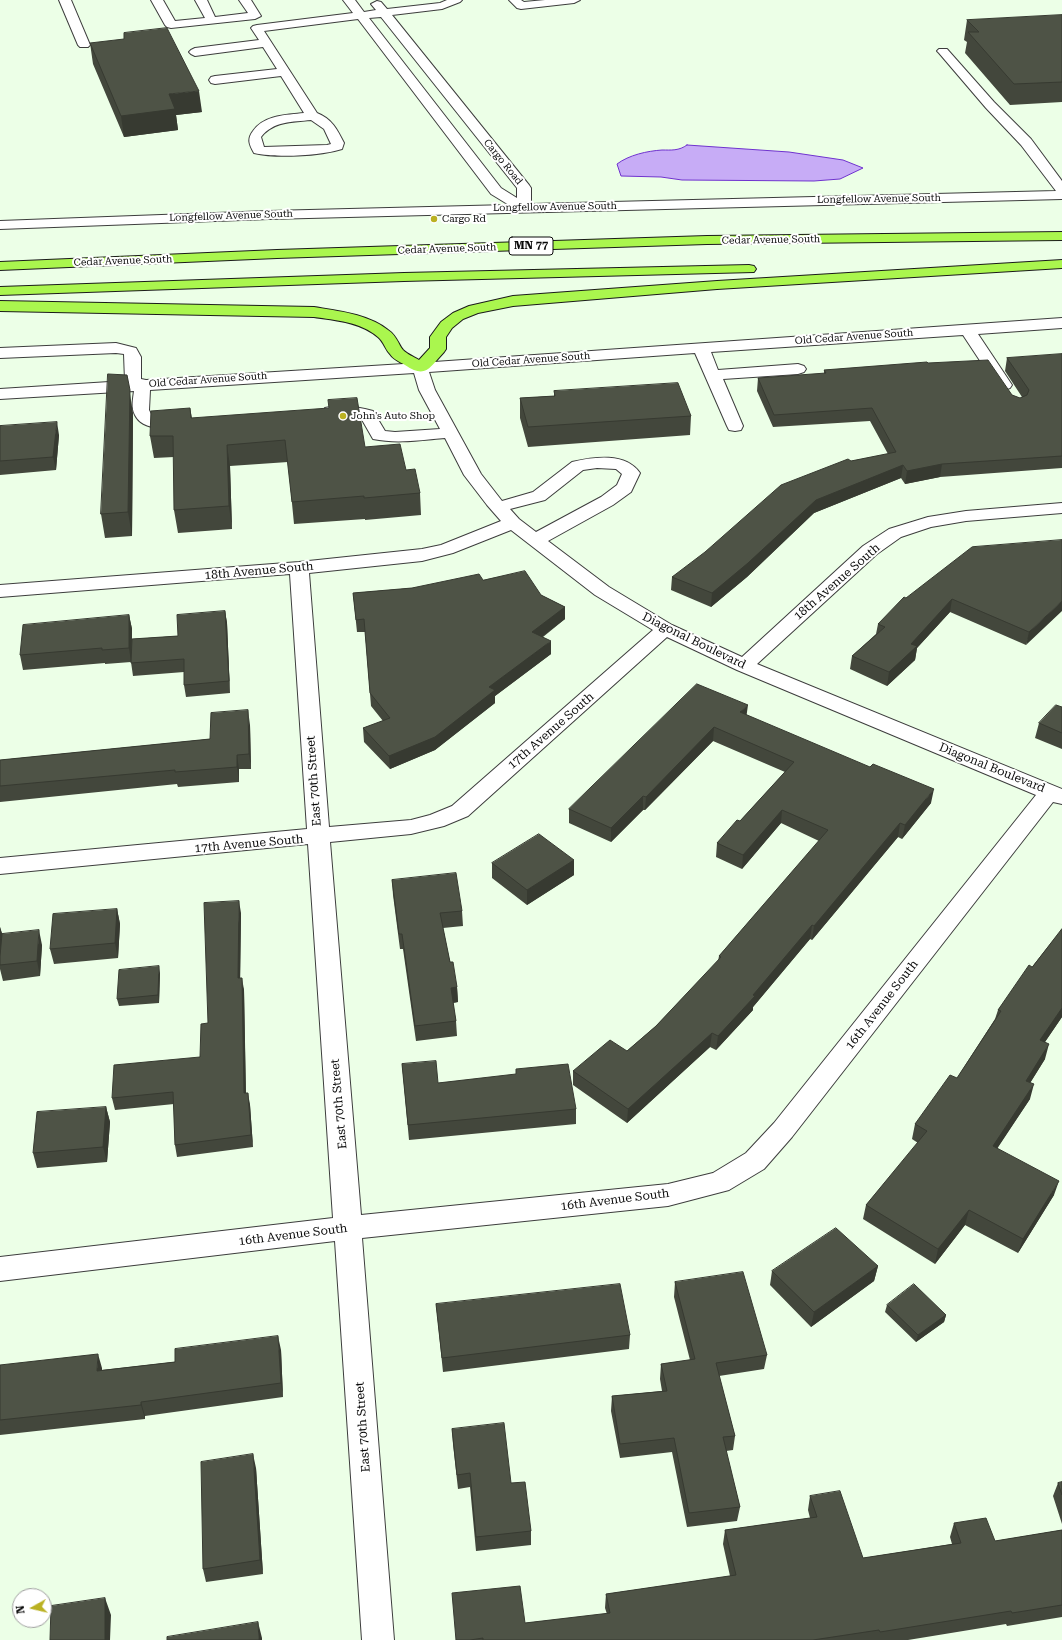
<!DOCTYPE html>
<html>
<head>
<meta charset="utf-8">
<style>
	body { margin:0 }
	#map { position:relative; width:1062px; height:1640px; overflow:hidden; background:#ecffe7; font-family:"Roboto Serif",serif }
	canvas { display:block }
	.north { position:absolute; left:12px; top:1588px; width:40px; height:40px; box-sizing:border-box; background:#fff; border:1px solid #9d9d9d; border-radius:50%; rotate:262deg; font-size:11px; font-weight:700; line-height:16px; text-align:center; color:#0a0a0a }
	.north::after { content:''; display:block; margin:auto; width:14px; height:18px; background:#bab122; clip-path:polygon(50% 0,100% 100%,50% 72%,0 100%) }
</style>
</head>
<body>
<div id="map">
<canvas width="1062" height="1640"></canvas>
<div class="north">N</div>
</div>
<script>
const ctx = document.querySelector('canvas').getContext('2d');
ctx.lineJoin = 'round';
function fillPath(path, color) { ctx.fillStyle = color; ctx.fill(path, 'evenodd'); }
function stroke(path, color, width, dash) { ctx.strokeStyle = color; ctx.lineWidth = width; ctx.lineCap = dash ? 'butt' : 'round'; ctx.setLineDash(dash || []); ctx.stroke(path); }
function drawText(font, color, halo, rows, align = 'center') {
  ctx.font = font + ' "Roboto Serif",serif'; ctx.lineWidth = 4; ctx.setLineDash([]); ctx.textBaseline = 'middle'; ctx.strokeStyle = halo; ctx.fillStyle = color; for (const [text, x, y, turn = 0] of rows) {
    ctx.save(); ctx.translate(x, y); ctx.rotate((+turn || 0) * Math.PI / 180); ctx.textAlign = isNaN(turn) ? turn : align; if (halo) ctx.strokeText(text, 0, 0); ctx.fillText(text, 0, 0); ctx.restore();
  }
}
const water = new Path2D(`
	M687 145 789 152 843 160 863 168 840 179 814 181 682 180 661 177 621 176 617 164C629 155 647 151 662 150 671 150 679 151 687 145Z`);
fillPath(water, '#c7acf6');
stroke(water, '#6f32ce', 1);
const minor = new Path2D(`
	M59 0H71L90 45 88 47H80L78 45Z
	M151 0H163L175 21 205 18 195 0H207L215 17 248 13 239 0H251L261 16 255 19 171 28 167 27 165 25Z
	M343 0H355L364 12 376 10 371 4 377 1 381 2 387 9 440 3 447 0H462L460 2 442 9 392 15 529 185 531 188V204L1056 191 1021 145 986 108 939 53 937 51 939 49H947L994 102 1031 139 1062 181V199L269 219 0 229V221L269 211 509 205 491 194 358 19 264 31 317 113C332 119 337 129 344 143L342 149C320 156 276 158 254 153 249 144 247 139 253 131 264 115 286 115 304 113L281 76 215 84 211 83 209 80 211 77 215 76 277 69 263 47 195 56 191 54 189 52 191 50 195 48 259 40 251 28 253 26 257 25 353 13ZM381 17 517 188V198L501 188 369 18ZM311 120 324 129 331 144 327 145 264 147 261 137C273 121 293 122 311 120Z
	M509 0H521L524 2 545 0H580L574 3 521 9 517 8Z
	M1062 318V328L978 334 1012 385 1010 388 1004 390 998 388 963 335 711 352 718 370 798 364 804 366 806 369 804 372 798 374 723 379 743 426 741 430 735 431 729 430 727 426 695 353 429 372 435 390 481 474 502 501 533 492 572 462C594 457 625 452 640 473L631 492 613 505 548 541 609 587 672 625 742 657 863 546 889 529 928 517 966 511 1062 503V513L966 521 931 527 901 537 877 554 757 664 1062 789V804L1053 802 792 1137 764 1169 729 1190 668 1206 362 1238 394 1640H362L335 1241 0 1281V1257L333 1218 308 844 0 874V858L307 829 290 574 0 597V585L299 562 422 549 441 545 501 521 487 505 464 475 445 438C421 440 397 444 373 439L361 418C349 415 337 418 325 416L323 412 325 408C342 404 357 407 373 411L385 431 395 432 440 429 419 390 414 373 150 390 149 410 152 416C163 420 176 416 187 418L189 422 187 426C172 429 143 432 135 415 131 408 133 399 134 391L0 399V389L125 381 124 354 116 353 0 358V348L116 343 136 348 141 357V379L146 380 420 363ZM597 468 616 469 622 474 617 485 601 497 536 532 519 519 510 509 545 500 583 470ZM511 530 595 595 653 630 452 806 430 815 411 820 329 827 309 573 422 561 453 553ZM667 637 737 670 1036 795 774 1123 746 1153 713 1173 668 1184 361 1215 330 842 411 834 444 826 468 816Z`);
const highway = new Path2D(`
	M1062 232V240L707 244 277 258 0 270V262L277 250 707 236Z
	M1062 260V268L717 289 513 306 478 313 463 319 452 328 446 337V349L444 352C429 368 426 379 405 365 400 362 393 359 390 354 385 349 384 342 378 337 361 322 335 320 314 317L0 311V301L314 307C338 311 368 314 388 330 397 336 398 344 403 350 407 354 414 357 419 360L430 348V337L441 322 453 313 469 306 513 296 717 281Z
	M749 265 754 266 756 269 754 272 404 281 0 295V287L404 273Z`);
stroke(minor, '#3d3d3d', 2);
stroke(highway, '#1b1b1b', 2);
fillPath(minor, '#fff');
fillPath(highway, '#aaf64e');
fillPath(new Path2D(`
	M1062 15V102L1010 105 965 53 967 42 964 40 967 20Z
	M90 43 202 112 176 115 178 130 124 137 93 64Z
	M1062 354V468L940 477 905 484 901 478 814 513 747 577 711 607 671 590 672 577 851 461 888 454 870 421 773 427 757 391 758 378 824 374V370L928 363 1020 398 1022 397 1005 371 1007 358Z
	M554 391 691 416 690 435 528 447 520 418V398L554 396Z
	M190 408 192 418 365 447 406 470 420 493 421 515 365 520V519L294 524 288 462 230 466 232 529 178 533 174 510V457L154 458 150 436Z
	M133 413 132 536 105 538 101 514Z
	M0 426 59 435 56 470 0 475Z
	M1062 540 1026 645 950 612 917 648 915 660 887 686 850 669 852 656 876 634 878 624 906 598Z
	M483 580 541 595 565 607V619L543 637 551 654 495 696V703L435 750 390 769 364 742 363 728 383 721 371 706 365 632H357L353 593 412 588Z
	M225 611 227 623 230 693 186 697 184 685V672L133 676 131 662 105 664V663L23 670 20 655 129 615 132 629V639L178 636Z
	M697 684 747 715 931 803 902 839 898 837 812 940 810 939 753 1007V1010L716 1050 710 1047 627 1123 573 1085V1071L627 1051 656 1026 718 961 719 956 819 841 781 823 742 869 716 857 717 843 740 821 785 772 713 741 645 810H643L611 842 569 823V809Z
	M1062 707V749L1035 738 1039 723Z
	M250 725 251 769H239V782L178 787 177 784 0 802V760L210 739Z
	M574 860V875L527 905 492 878V863Z
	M392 880 462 911 463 926 443 928 450 962 457 987 458 1002 453 1003 456 1021 457 1036 416 1041 403 949H400L393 895Z
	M117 909 120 924 118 958 54 964 50 949Z
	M241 913 240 978 244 990 246 1093 250 1105 253 1147 177 1157 175 1145 174 1104 115 1110 112 1098 200 1057 208 1023Z
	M0 927 2 935 42 945 40 976 3 981 0 969Z
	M1062 929V1017L1045 1042V1059L1030 1083V1099L997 1148 1054 1195 1018 1253 965 1225 935 1264 863 1219 866 1205 918 1143 912 1139 915 1124 957 1078 995 1019 998 1010 1032 967Z
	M160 973 159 1003 119 1006 117 999Z
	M402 1064 438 1083 516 1075V1069L576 1109V1124L409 1140Z
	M106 1107 110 1122 107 1162 37 1168 33 1153Z
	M878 1266 874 1281 811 1327 770 1285 772 1271Z
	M675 1282 767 1355 764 1369 719 1376 735 1436 733 1450 726 1451 740 1507 737 1521 687 1527 672 1452 620 1458 611 1411 612 1396 662 1391 660 1379 661 1364 690 1360 674 1297Z
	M436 1304 630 1335 629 1349 443 1372Z
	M887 1305 946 1315 944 1322 916 1342 885 1312Z
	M281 1350 283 1397 145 1416V1419L0 1435V1365L102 1368V1370Z
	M452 1429 511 1483 531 1531V1545L476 1551 470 1487 458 1489 453 1444Z
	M256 1468 263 1574 206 1582 203 1569Z
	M1062 1482V1524L1053 1496 1058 1483Z
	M810 1496 863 1558 952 1544 950 1537 954 1523 995 1541 1062 1530V1617L1007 1626 1006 1624 908 1640H455L525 1623 607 1614 605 1608 606 1594 730 1576 723 1544 725 1530 810 1518 808 1510Z`), '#43473c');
fillPath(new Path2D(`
	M199 91 202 112 176 115 178 130 124 137 121 116 169 94Z
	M127 375 133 413 132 536 128 512Z
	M57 422 59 435 56 470 53 457Z
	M227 445 230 466 232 529 229 506Z
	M942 464 940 477 905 484 907 471Z
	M903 465 901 478 814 513 747 577 711 607 712 593 816 500Z
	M952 599 950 612 917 648 915 660 887 686 889 672 911 644Z
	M1062 601V611L1026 645 1029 632Z
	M565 607V619L532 644V632Z
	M225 611 227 623 230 693 229 681Z
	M129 615 132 629 131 662 129 648Z
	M551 641V654L495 696V703L435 750 390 769 389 756 489 687Z
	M748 705 746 719 740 712Z
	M248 710 250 725 251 769 249 754Z
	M714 727 713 741 645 810 646 797Z
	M237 755 239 769V782L237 767Z
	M934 789 931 803 902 839 905 825Z
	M643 796V810L611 842V828Z
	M782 810 781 823 742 869 743 855Z
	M900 823 898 837 812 940 814 926Z
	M574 860V875L527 905V890Z
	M239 901 241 913 240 990 238 978Z
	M117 909 120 924 118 958 115 943Z
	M812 925 810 939 753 1007V1010L716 1050 718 1036 753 995Z
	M0 927 3 936 0 961Z
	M39 930 42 945 40 976 37 961Z
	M159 966 160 973 159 1003 158 995Z
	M242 978 244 990 246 1105 244 1093Z
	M457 987 458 1002 451 1003V988Z
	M1062 1008V1017L1036 1055 1040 1040Z
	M712 1033 710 1047 627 1123 628 1109Z
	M1049 1044 1045 1059 1022 1096 1026 1081Z
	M1034 1084 1030 1099 989 1161 993 1146Z
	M248 1093 250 1105 253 1147 251 1135Z
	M106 1107 110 1122 107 1162 103 1147Z
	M1059 1181 1054 1195 1018 1253 1023 1239Z
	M969 1210 965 1225 935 1264 938 1249Z
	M878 1266 874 1281 811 1327 814 1312Z
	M946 1315 944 1322 916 1342 918 1335Z
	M278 1336 281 1350 283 1397 281 1383Z
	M98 1354 102 1368 101 1385 97 1371Z
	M141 1402 145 1416V1419L141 1405Z
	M253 1454 256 1468 263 1574 260 1560Z
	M105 1598 111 1615 110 1640H105Z
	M258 1622 262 1638V1640H259Z`), '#373a31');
const building = new Path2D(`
	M1062 15V82L1014 84 968 32H979L967 20Z
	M167 28 199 91 169 94 175 109 121 116 90 43 124 39V33Z
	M1062 354V456L942 464 907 471 903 465 816 500 748 563 712 593 672 577 705 552 781 485 848 459 851 461 896 452 872 408 774 415 758 378 826 373 824 370 927 362 928 363 988 360 1012 395 1020 398 1027 395 1029 390 1007 358Z
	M108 374 127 375 130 390 128 512 101 514Z
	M678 383 691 416 528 427 520 398 555 396 554 391Z
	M357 398 365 447 400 444 406 470 415 469 420 493 364 498V496L292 502 285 440 227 445 229 506 174 510 173 436H150L151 411 190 408 191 418 329 408 328 400Z
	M57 422 53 457 0 461V426Z
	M1062 540V601L1029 632 952 599 911 644 917 646 889 672 852 656 885 627 878 624 904 597 906 598 972 547Z
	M525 571 541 595 565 607 532 632 551 641 489 687 495 690 435 737 389 756 363 728 390 718 370 693 364 619 356 620 353 593 412 588 479 574 483 580Z
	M225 611 229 681 184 685V659L131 663 132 639 178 636 177 615Z
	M129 615V648L102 650V648L20 655 23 625Z
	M697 684 748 705 740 712 870 767 873 764 934 789 905 825 900 823 814 926 812 925 753 995 755 996 718 1036 712 1033 628 1109 573 1071 610 1040 627 1051 656 1026 721 957 719 956 828 830 782 810 743 855 717 843 737 820 740 821 794 762 714 727 646 797 643 796 611 828 569 809Z
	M1056 705 1062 707V733L1039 723Z
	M248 710 249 754 237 755V767L175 772V770L0 786V760L210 739 211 713Z
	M539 834 574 860 527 890 492 863Z
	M456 873 462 911 440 913 450 962H453L457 987 451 988 456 1021 415 1026 402 934H399L392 880Z
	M239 901 238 978H242L244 1093H248L251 1135 175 1145 173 1092 112 1098 114 1065 200 1057 201 1024 208 1023 204 903Z
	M117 909 115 943 50 949 53 914Z
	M1062 929V1008L1040 1040 1049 1044 1026 1081 1034 1084 993 1146 1059 1181 1023 1239 969 1210 938 1249 866 1205 927 1131 915 1124 950 1075 957 1078 1001 1011 998 1010 1029 965 1032 967Z
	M39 930 37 961 0 965V956L2 934Z
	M159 966 158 995 117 999 119 970Z
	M436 1061 438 1083 516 1074V1069L568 1064 576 1109 408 1125 402 1064Z
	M106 1107 103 1147 33 1153 37 1112Z
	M836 1228 878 1266 814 1312 772 1271Z
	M743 1272 767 1355 716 1363 735 1436 723 1437 740 1507 689 1513 674 1438 620 1444 612 1396 667 1391 661 1364 695 1359 675 1282Z
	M620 1284 630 1335 442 1358 436 1304Z
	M914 1284 946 1315 918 1335 887 1305Z
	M278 1336 281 1383 141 1402V1405L0 1420V1365L98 1354 97 1371 175 1362V1349Z
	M504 1423 511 1483 525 1482 531 1531 476 1537 470 1473 457 1475 452 1429Z
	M253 1454 260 1560 203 1569 201 1462Z
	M1062 1482V1495L1058 1483Z
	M840 1491 863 1558 961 1543 954 1523 986 1518 995 1541 1062 1530V1605L1012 1613 1011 1611 880 1632 879 1630 813 1640H483V1638L470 1640H456L452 1593 520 1586 525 1623 610 1613 606 1594 736 1575 725 1530 817 1517 810 1496Z
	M105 1598V1640H50L51 1606Z
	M258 1622 259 1640H167V1637Z`);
fillPath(building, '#4e5346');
stroke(building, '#373a31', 1);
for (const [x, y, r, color] of [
	[434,219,4,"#bab122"],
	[343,416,4,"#bab122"]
]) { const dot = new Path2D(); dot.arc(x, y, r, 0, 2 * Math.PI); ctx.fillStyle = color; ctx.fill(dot); stroke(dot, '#fff', 1.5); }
drawText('10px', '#0a0a0a', '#fff', [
	["Cargo Road",503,162,51],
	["Longfellow Avenue South",879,199,-1],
	["Longfellow Avenue South",555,207,-1],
	["Longfellow Avenue South",231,216,-2],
	["Cedar Avenue South",771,240,-1],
	["Cedar Avenue South",447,249,-2],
	["Cedar Avenue South",123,261,-2],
	["Old Cedar Avenue South",854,337,-4],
	["Old Cedar Avenue South",531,360,-4],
	["Old Cedar Avenue South",208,380,-4]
]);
drawText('10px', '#0a0a0a', '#fff', [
	["Cargo Rd",442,219],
	["John's Auto Shop",351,416]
], 'left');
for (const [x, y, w] of [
	[531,246,44]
]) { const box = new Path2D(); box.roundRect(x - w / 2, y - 9, w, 18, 3); ctx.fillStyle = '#fff'; ctx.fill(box); stroke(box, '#0a0a0a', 1); }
drawText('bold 11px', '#0a0a0a', null, [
	["MN 77",531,246]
]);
drawText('12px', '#0a0a0a', '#fff', [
	["18th Avenue South",259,571,-5],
	["18th Avenue South",837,582,-41],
	["Diagonal Boulevard",694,641,26],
	["17th Avenue South",551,731,-41],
	["Diagonal Boulevard",992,768,22],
	["East 70th Street",314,781,-94],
	["17th Avenue South",249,844,-5],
	["16th Avenue South",882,1005,-52],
	["East 70th Street",339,1104,-95],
	["16th Avenue South",615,1200,-7],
	["16th Avenue South",293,1235,-7],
	["East 70th Street",363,1427,-94]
]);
</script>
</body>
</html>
